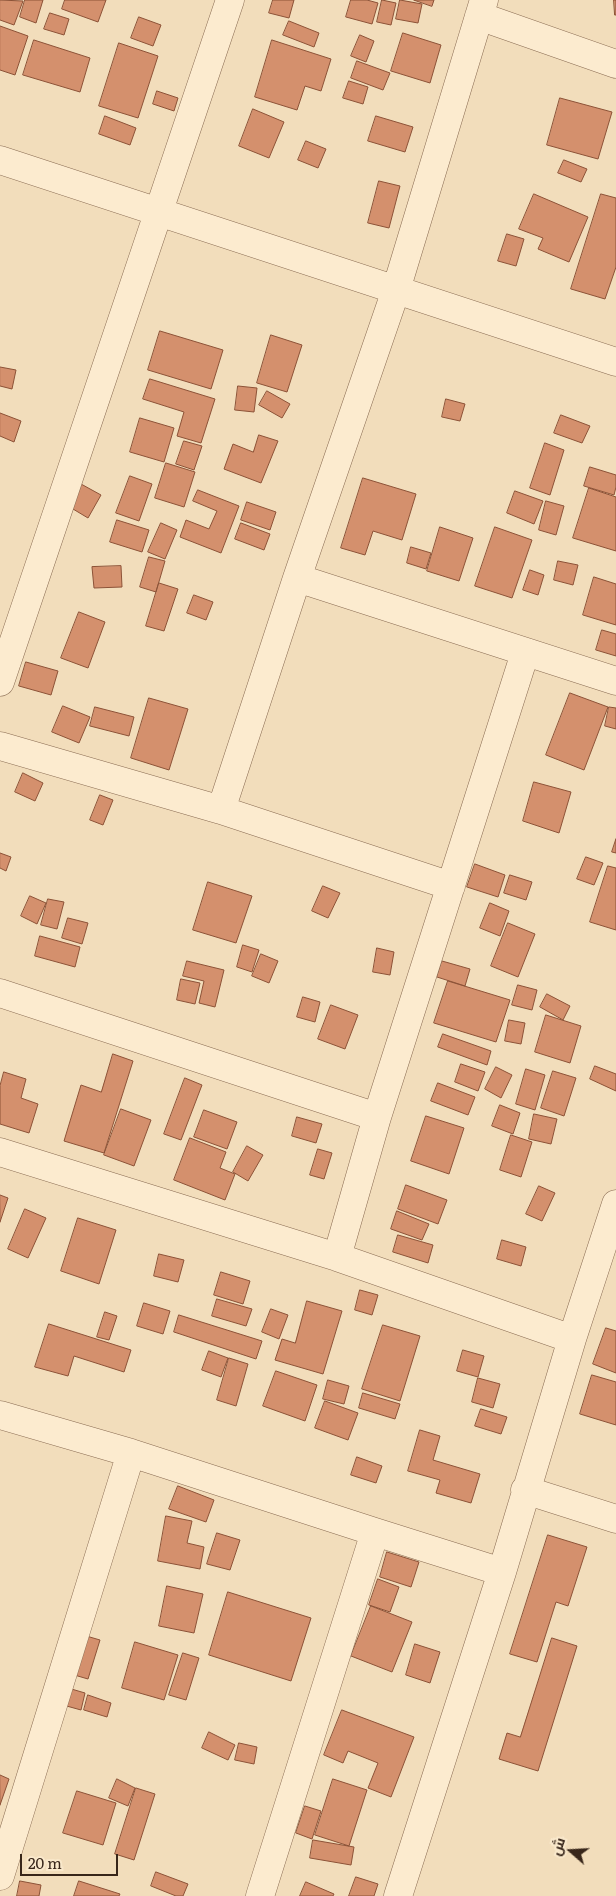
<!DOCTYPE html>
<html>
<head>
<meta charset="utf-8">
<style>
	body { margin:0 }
	#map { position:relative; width:616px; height:1896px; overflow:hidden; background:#f2ddbb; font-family:Literata,Cairo,serif }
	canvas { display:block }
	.north { position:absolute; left:546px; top:1826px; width:50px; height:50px; -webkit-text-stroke:4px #f9e8cb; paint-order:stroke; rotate:289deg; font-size:14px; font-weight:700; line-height:20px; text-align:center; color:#38261a }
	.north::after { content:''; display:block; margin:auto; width:18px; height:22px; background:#38261a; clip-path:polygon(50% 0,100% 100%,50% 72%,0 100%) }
	.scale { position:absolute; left:20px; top:1854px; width:98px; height:22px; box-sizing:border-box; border:2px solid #38261a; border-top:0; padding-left:6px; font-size:15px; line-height:18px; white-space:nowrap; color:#38261a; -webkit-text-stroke:4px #f9e8cb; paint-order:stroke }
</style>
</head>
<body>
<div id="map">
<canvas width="616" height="1896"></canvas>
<div class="north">ش</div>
<div class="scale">20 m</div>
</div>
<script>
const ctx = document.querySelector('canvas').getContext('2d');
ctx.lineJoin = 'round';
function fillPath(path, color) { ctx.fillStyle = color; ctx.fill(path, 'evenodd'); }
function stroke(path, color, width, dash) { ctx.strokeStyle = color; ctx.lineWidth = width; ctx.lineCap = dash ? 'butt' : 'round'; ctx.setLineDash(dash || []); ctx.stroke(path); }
const building = new Path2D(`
	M0 0 23 1 14 25 0 20Z
	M25 0H43L36 23 20 17Z
	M65 0H106L98 22 62 9Z
	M273 0H294L289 18 269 13Z
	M351 0H367L378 3 372 24 346 17Z
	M382 0 396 3 391 25 377 22Z
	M400 0 422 4 418 23 396 19Z
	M414 0H434L432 6Z
	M614 0H616V15H615Z
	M50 13 69 19 64 35 44 29Z
	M139 17 161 25 153 46 131 38Z
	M289 21 319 33 314 47 283 35Z
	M0 26 28 36 15 75 0 70Z
	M403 33 441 45 430 83 391 71Z
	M360 35 374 41 366 62 351 56Z
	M34 40 90 58 80 92 23 75Z
	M272 40 331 59 321 91 305 86 297 110 255 97Z
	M119 43 158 56 138 118 99 106Z
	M357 61 390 73 383 90 351 78Z
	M349 81 368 87 363 104 343 98Z
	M157 91 178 98 174 111 153 104Z
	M560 98 612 112 598 159 547 145Z
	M253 109 284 122 269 158 239 146Z
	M105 116 136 128 130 145 99 134Z
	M376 116 413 127 405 152 368 141Z
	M306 141 326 149 318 168 298 160Z
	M564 160 587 169 581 182 558 173Z
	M379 181 400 186 389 228 368 223Z
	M534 194 588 217 569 262 538 249 543 238 519 229Z
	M601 194 616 198V267L605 299 571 289Z
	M507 234 524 239 516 266 498 261Z
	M160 331 223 350 211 389 148 370Z
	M271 335 302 345 287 392 257 383Z
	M0 367 16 370 12 389 0 386Z
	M150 379 215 399 201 443 177 436 184 412 143 399Z
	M238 386 257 388 254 412 235 410Z
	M267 391 290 404 282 418 259 405Z
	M446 399 465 404 460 421 442 417Z
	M0 413 21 421 14 442 0 436Z
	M561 415 590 426 582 443 554 433Z
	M140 418 174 428 164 462 130 452Z
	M259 435 278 441 261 483 224 469 233 444 253 452Z
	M184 441 202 446 194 470 176 464Z
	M545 443 564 450 550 495 530 488Z
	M166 463 195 472 184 507 155 498Z
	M590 467 616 475V487L614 495 584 486Z
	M130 476 152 484 139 521 116 513Z
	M363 478 416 494 402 540 373 531 365 555 341 548Z
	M81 484 101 495 88 518 68 506Z
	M589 488 616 497V551L573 538Z
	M198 490 239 506 221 553 180 537 186 520 209 529 217 511 193 501Z
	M515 491 543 501 534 524 507 513Z
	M546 501 564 506 556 535 539 530Z
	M247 502 276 512 270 530 241 520Z
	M117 520 149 530 142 552 110 542Z
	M161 523 177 530 165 559 148 552Z
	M241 523 270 534 264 550 235 539Z
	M440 527 473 538 459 581 427 571Z
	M495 527 532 540 512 598 475 586Z
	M411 547 431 553 426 569 407 563Z
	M149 557 165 561 156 592 140 587Z
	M558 561 578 565 573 585 554 580Z
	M121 566 122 587 94 588 92 567Z
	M530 570 544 575 538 595 523 590Z
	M594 577 616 584V625L583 615Z
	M159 583 178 589 164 631 146 626Z
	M194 595 213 602 206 620 187 613Z
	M79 612 105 622 88 668 61 658Z
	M602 630 616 634V656L596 650Z
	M26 662 58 671 51 695 19 686Z
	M570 693 608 707 584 770 546 755Z
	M149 698 188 709 169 770 131 758Z
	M63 706 90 717 79 743 52 732Z
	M95 707 134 717 129 736 90 726Z
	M609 707 616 708V729L605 726Z
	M23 773 43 783 35 801 15 792Z
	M534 782 571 792 559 833 523 821Z
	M100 795 113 800 103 825 90 820Z
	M616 839V853L612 852Z
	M0 853 11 857 6 871 0 868Z
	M586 857 603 863 594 885 577 879Z
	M475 864 505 875 498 897 467 887Z
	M608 866 616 868V930L590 922Z
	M510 875 532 882 526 900 504 893Z
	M208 882 252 896 236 943 193 930Z
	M323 886 340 893 328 918 312 911Z
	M30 896 46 903 37 924 21 916Z
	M48 899 64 902 57 929 41 925Z
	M490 903 509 911 500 936 480 928Z
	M68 918 88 923 82 944 62 938Z
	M508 923 535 934 518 977 491 966Z
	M40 936 80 947 75 967 35 956Z
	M243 945 259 950 252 972 237 967Z
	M377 948 394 952 390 975 373 972Z
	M261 954 278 961 269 983 252 976Z
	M187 961 224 970 215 1007 199 1003 204 981 183 976Z
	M442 961 470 969 465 986 437 977Z
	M181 979 200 983 195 1004 177 1000Z
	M448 981 510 1000 496 1042 434 1023Z
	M518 985 537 990 532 1010 512 1005Z
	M547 994 570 1006 563 1020 540 1007Z
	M303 997 320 1002 315 1022 297 1017Z
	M331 1005 358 1015 345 1049 318 1039Z
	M546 1015 581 1026 570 1063 535 1052Z
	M509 1020 525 1023 521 1044 505 1041Z
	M443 1034 491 1051 487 1065 438 1047Z
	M113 1054 133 1061 104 1153 64 1141 81 1085 101 1092Z
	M461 1064 485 1072 478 1091 455 1082Z
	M595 1066 616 1074V1091L590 1079Z
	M496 1067 512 1075 501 1098 485 1089Z
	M526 1069 545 1075 535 1110 516 1104Z
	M553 1071 576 1078 564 1116 541 1108Z
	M4 1072 26 1079 21 1098 38 1104 29 1133 0 1124V1086Z
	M185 1078 202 1085 181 1140 164 1134Z
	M438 1083 475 1097 468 1115 431 1101Z
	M500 1105 520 1113 513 1134 492 1126Z
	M121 1109 151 1120 134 1166 104 1155Z
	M204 1110 237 1122 227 1149 194 1137Z
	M534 1114 557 1119 551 1144 529 1139Z
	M426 1116 464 1128 449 1174 411 1161Z
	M297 1117 322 1124 316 1143 292 1136Z
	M511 1135 532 1142 521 1177 500 1170Z
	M190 1138 226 1152 220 1168 235 1174 225 1200 174 1180Z
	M247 1146 263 1155 248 1181 233 1172Z
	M318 1149 332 1153 324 1179 310 1175Z
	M406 1185 447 1200 438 1224 398 1209Z
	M539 1186 555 1193 542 1221 526 1214Z
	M0 1195 8 1198 0 1222Z
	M25 1209 46 1218 28 1258 8 1249Z
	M397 1211 429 1224 422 1240 391 1229Z
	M78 1218 116 1230 99 1284 61 1271Z
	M398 1235 433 1245 428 1263 393 1252Z
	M502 1240 526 1247 521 1266 497 1259Z
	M159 1254 184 1260 178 1282 154 1276Z
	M221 1272 250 1281 243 1304 214 1295Z
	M360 1290 378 1295 372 1315 355 1310Z
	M217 1299 252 1309 246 1326 212 1316Z
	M307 1301 342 1311 323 1374 275 1360 282 1339 295 1343Z
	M144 1303 170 1311 163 1334 137 1326Z
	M271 1309 288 1315 279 1339 262 1332Z
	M105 1312 117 1316 109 1340 97 1337Z
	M179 1315 262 1341 256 1359 174 1332Z
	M49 1324 131 1350 124 1372 74 1356 68 1376 35 1367Z
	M383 1325 420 1336 400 1401 362 1389Z
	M606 1328 616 1331V1373L593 1364Z
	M463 1350 484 1356 478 1377 457 1371Z
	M209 1351 228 1358 221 1377 202 1370Z
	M229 1358 248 1364 236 1406 217 1400Z
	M276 1371 317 1385 305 1421 263 1406Z
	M592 1375 616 1382V1425L580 1414Z
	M478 1378 500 1384 493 1408 472 1402Z
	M328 1380 349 1386 344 1404 323 1399Z
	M363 1393 400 1404 395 1419 359 1408Z
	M325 1401 358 1413 348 1440 315 1428Z
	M481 1409 507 1417 501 1434 475 1426Z
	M420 1430 440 1436 433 1460 480 1474 471 1503 436 1493 440 1480 408 1471Z
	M357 1457 382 1466 376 1483 351 1475Z
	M178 1486 214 1500 206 1522 169 1509Z
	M166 1516 192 1521 187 1543 204 1547 200 1569 158 1561Z
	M217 1533 240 1540 230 1570 207 1564Z
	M548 1535 587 1547 568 1606 556 1602 537 1662 510 1654Z
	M387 1552 419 1562 411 1587 380 1577Z
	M378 1579 399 1587 390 1612 369 1605Z
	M167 1586 203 1594 194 1633 159 1626Z
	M228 1592 311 1618 291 1681 209 1655Z
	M371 1606 412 1622 392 1672 351 1656Z
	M76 1633 100 1640 88 1679 64 1672Z
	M552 1638 577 1646 538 1771 499 1759 507 1733 520 1737Z
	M135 1642 178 1655 164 1700 122 1688Z
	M415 1644 440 1652 430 1683 406 1675Z
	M183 1653 199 1658 186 1700 169 1695Z
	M68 1688 85 1693 81 1710 63 1705Z
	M88 1695 111 1703 107 1717 84 1710Z
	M342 1710 414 1737 391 1797 368 1788 378 1763 348 1751 343 1763 324 1755Z
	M209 1732 235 1745 228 1760 202 1748Z
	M239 1743 257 1747 254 1764 235 1760Z
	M0 1775 9 1779 0 1805Z
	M117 1779 135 1788 128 1806 109 1798Z
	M333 1779 367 1790 349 1846 315 1835Z
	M136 1788 155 1794 134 1860 115 1854Z
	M77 1791 116 1803 103 1845 63 1833Z
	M305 1806 321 1811 312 1839 296 1833Z
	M313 1840 354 1847 351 1865 310 1858Z
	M156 1872 188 1884 183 1896H176L151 1886Z
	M356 1877 378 1884 374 1896H349Z
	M20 1881 41 1885 39 1896H17Z
	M79 1881 120 1894 119 1896H74Z
	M306 1882 334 1894 333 1896H300Z`);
fillPath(building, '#d4906d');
stroke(building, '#8c5237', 1);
const minor = new Path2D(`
	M479 16 616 64
	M0 160 616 362
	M297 578 616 681
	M0 682 230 0
	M0 746 221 810 451 886
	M221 810 297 578 396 290 484 0
	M0 993 377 1117
	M0 1152 337 1257 572 1339
	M337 1257 377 1117 525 653
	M0 1415 131 1453 375 1532 502 1572
	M525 1490 616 1519
	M0 1876 131 1453
	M260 1896 375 1532
	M398 1896 502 1572 572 1339 616 1204`);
stroke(minor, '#8a6c53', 29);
stroke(minor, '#fcebcf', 28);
</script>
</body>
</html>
